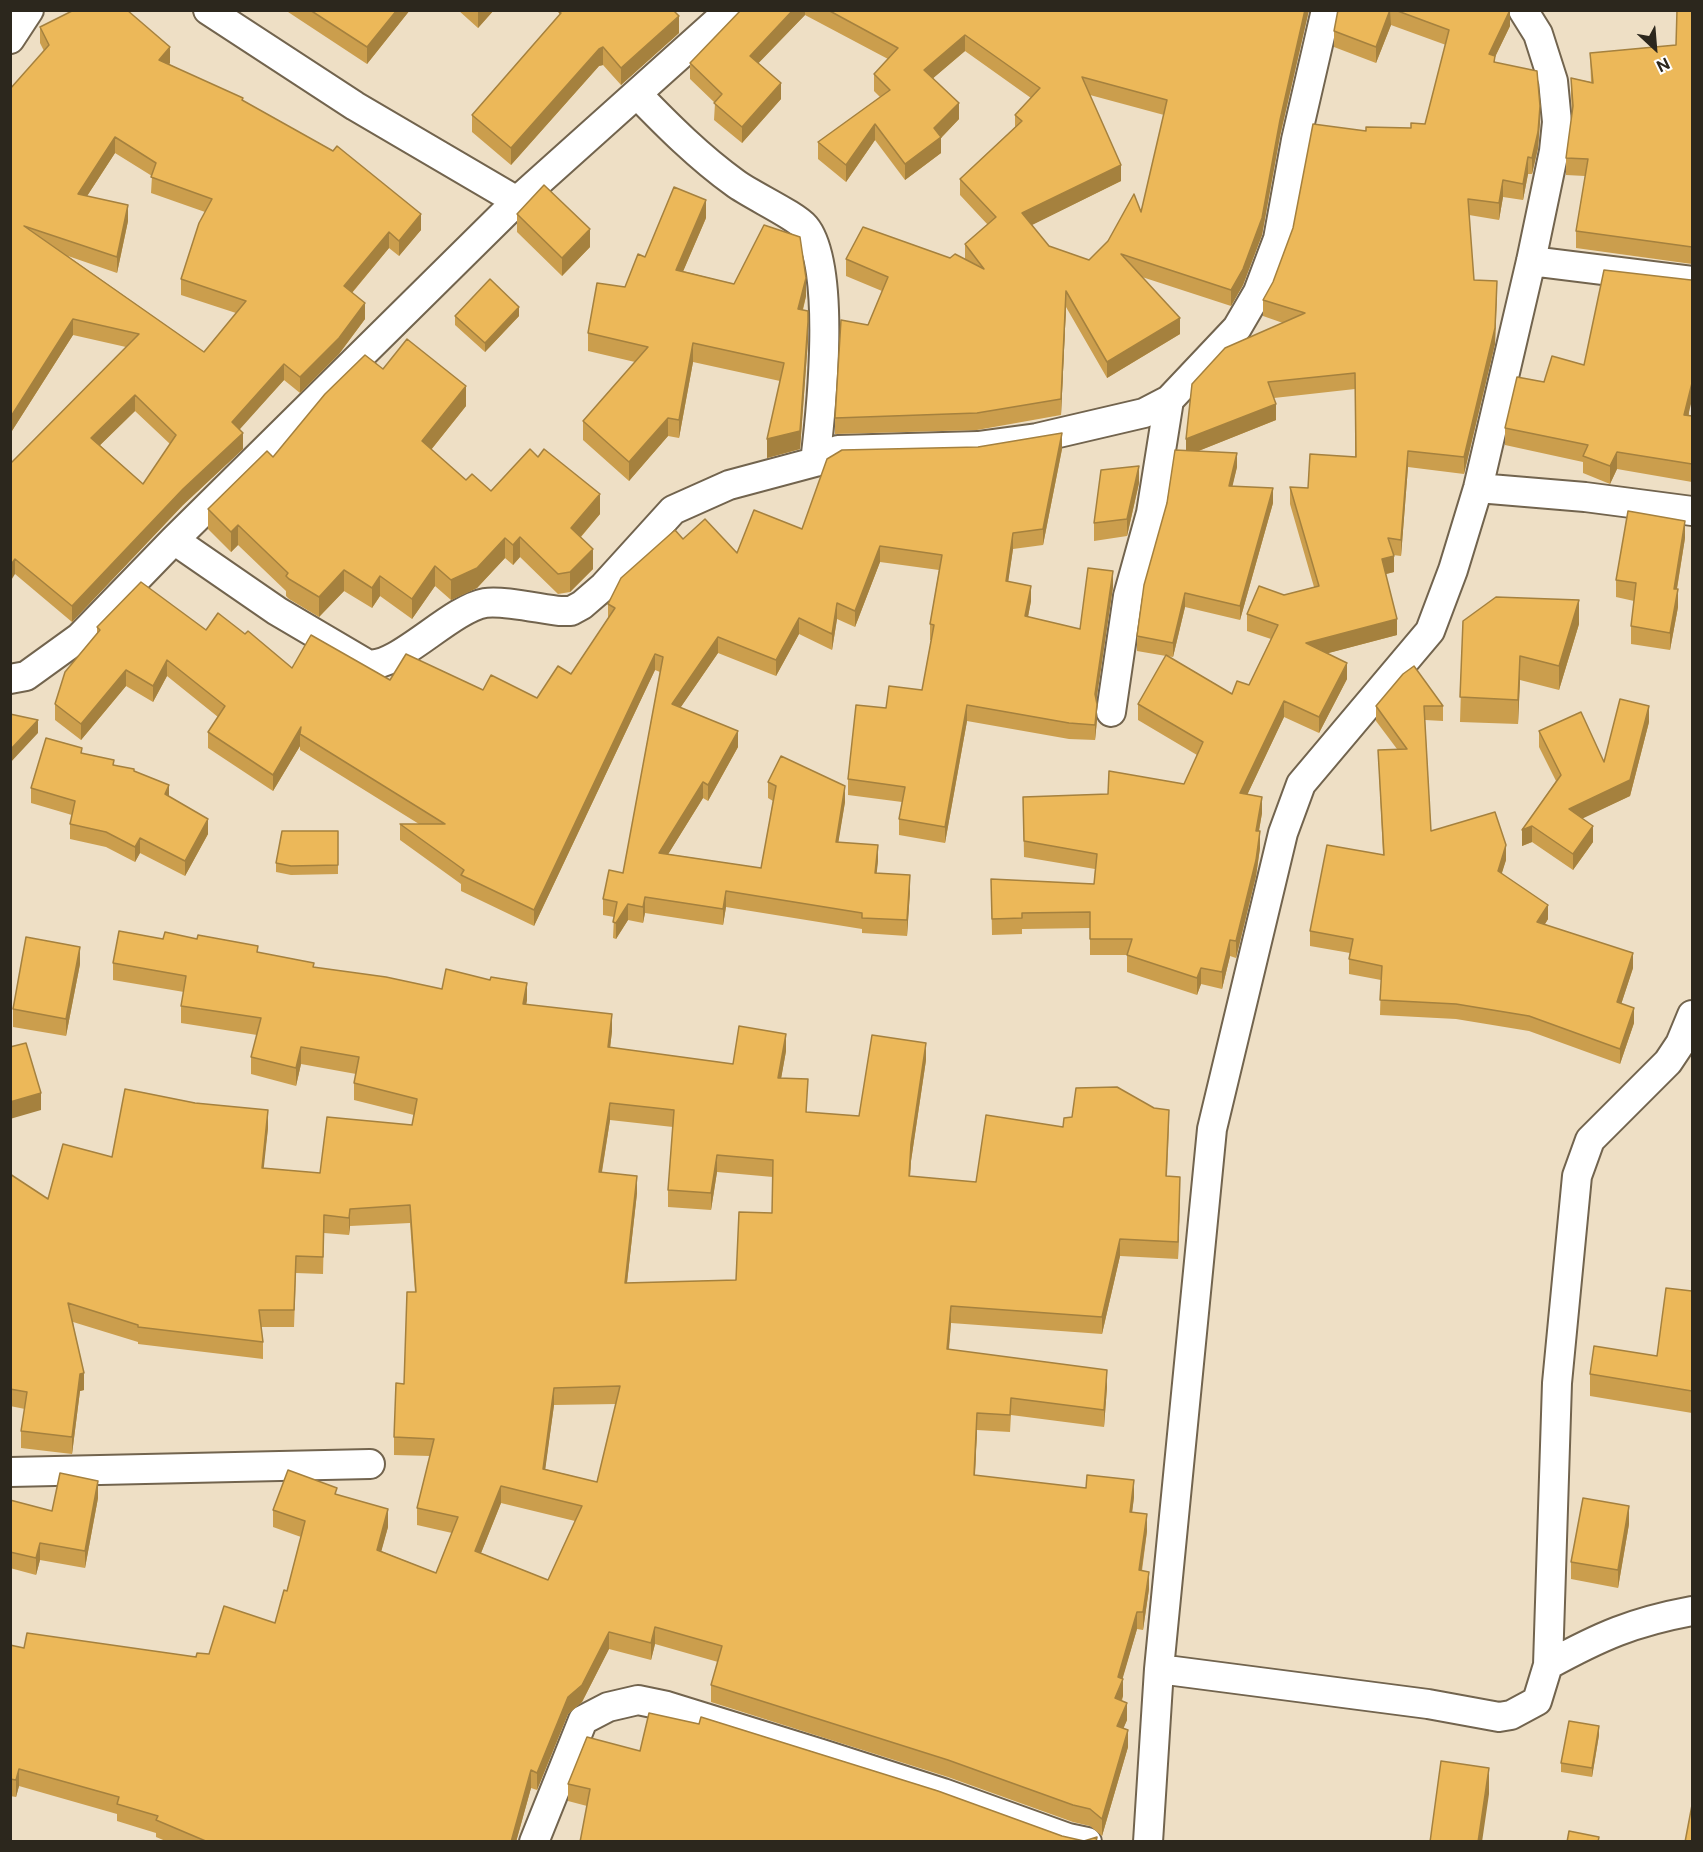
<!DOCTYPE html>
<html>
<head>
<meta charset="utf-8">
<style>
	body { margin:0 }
	#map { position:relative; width:1703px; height:1852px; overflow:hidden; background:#eedfc5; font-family:"Public Sans",sans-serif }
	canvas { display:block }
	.frame { position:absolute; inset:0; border:12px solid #2c271d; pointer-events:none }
	.north { position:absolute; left:1625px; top:18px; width:60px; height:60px; -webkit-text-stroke:4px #fff; paint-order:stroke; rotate:154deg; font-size:16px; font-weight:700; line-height:24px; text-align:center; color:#2c271d }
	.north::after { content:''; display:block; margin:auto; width:21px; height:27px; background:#2c271d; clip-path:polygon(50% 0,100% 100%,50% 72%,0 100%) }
</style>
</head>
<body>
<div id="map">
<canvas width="1703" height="1852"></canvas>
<div class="frame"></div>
<div class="north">N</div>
</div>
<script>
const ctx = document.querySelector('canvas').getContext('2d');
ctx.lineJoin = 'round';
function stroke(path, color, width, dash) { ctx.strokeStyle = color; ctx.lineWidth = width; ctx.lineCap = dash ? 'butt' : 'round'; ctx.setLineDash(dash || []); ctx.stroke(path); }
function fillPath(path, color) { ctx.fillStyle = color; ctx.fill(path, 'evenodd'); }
const street = new Path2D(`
	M208 10 355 106 517 201
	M10 39 29 10
	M637 94C668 126 699 157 735 183 751 195 795 215 805 227 837 265 821 413 815 462
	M1531 261 1692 281
	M1478 488 1585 497 1692 511
	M174 540 277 611 367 664C396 670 450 609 485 603 502 600 541 609 560 611H571L582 605 604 586 673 510 729 485 815 462 838 450 978 446 1037 438 1144 413 1169 400 1237 328 1258 292 1278 239 1296 140 1326 10
	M10 679 26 676 80 637 174 540 517 201 730 10
	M1111 712 1128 596 1151 513 1169 400
	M10 1472 370 1464
	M1548 1665 1557 1383 1577 1176 1590 1140 1668 1062 1680 1044 1692 1015
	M1159 1669 1428 1704 1499 1717 1511 1715 1537 1701 1548 1665C1601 1636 1633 1622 1692 1611
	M534 1842 583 1720 608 1707 638 1700 667 1706 822 1754 943 1793 1068 1838 1087 1842
	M1148 1842 1159 1669 1212 1129 1283 833 1301 784 1430 631 1453 570 1478 488 1531 261 1554 151 1557 122 1553 81 1538 34 1523 10`);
stroke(street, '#72644e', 32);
stroke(street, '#fff', 28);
fillPath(new Path2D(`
	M285 10H410L367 64Z
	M458 10H494L478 28Z
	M741 10H1309L1280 136 1262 235 1243 285 1231 306 1142 277 1180 334 1107 378 1066 307 1061 415 977 430 835 434V418L868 325 882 291 846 276V259L950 258 965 259V244L988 225 960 195V179L1015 127V115L1031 98 965 51 933 78 959 119 941 138V153L905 180 875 140 846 182 818 159V142L880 97 874 91V74L888 59 805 15 758 63 781 99 742 143 714 120 715 103 690 79V63ZM1090 95 1164 115 1141 212 1089 260 1049 246 1031 225 1121 181Z
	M1338 10H1510V26L1495 57V62L1540 122 1538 148 1532 174H1528L1523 200 1503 197 1499 220 1469 215 1474 280 1497 297 1495 344 1464 474 1408 467 1401 556 1393 555 1394 572 1386 574 1397 635 1328 653 1347 679 1319 733 1284 717 1247 795 1262 813 1259 831 1260 848 1256 876 1236 958 1230 956 1222 989 1201 984 1197 995 1127 972V955H1090V928L1022 929V934L992 935 991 879 1094 884 1095 869 1024 857 1023 797 1108 794 1184 784 1197 755 1138 720V704L1166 656 1137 651V636L1186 450 1283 323 1263 316V300L1366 131 1411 128 1425 124 1446 45 1391 25 1376 63 1334 47V31ZM1355 389V457L1308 488 1290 487V504L1314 587 1284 595 1247 614V631L1271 639 1249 685 1232 694 1166 656 1173 657 1185 607 1240 620 1273 503 1232 486 1237 467 1198 451 1276 420 1274 398Z
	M1692 10V264L1576 248V231L1585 176 1566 175V158L1572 113 1571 95V78L1591 82 1590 53 1676 45Z
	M559 12 679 33 621 85 603 65 599 66 511 165 472 132V115L559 15Z
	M130 13 170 63 169 64 243 101 421 230 399 256 389 248 352 293 365 319 339 354 300 393 284 380 239 429 243 449 183 505 72 622 15 574 10 464 126 347 73 335 10 434V89L44 51 40 43V27ZM115 153 152 176 151 193 205 212 181 279V295L236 313 204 352 68 256 117 273 128 221 87 196ZM135 411 170 444 143 484 100 445Z
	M517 214 590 247 562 276 517 232Z
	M706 218 683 271 734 284 806 296 803 310 808 340 800 449 767 458 780 381 693 362 679 438 668 436 629 481 583 440V421L635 362 588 351V333L625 287 645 257Z
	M1691 280 1689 415 1692 416V482L1617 469 1610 484 1583 473V462L1505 445V428L1544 382 1584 365Z
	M455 316H519L485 352 455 325Z
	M383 369 466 406 431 450 466 480 491 491 600 514 581 537 593 569 570 592 558 594 520 557 513 565 505 558 477 588 451 600 435 586 412 619 380 596 372 608 344 591 319 617 289 599 286 596V591L238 545 231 552 208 529V509Z
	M1062 449 1043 545 1013 549 1008 581 1031 601 1028 617 1080 629 1113 587 1096 700 1097 720 1095 740 1069 739 967 721 945 843 899 835V819L902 802 848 795V779L886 708 922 690 931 640H930V624L939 570 880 562 855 627 837 619 832 650 799 634 776 676 718 653 680 708 738 747 708 801 703 798 668 854 761 868 773 801 768 798V782L845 802 838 842 878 861 876 873 910 891 907 936 862 933V929L726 907 723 925 645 913 643 923 628 920 616 939 613 938 614 917 603 915V899L623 873 660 672 655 670 534 926 461 891V884L400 840V824H419L300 750V746L273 791 208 748V732L218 717 167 676 153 702 126 686 81 740 55 720V704L97 633V627L206 630 292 668 390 680 483 690 537 698 571 674 608 618V604L683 539 737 553 802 529Z
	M1139 483 1127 536 1094 541V523Z
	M1685 538 1677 589 1678 607 1670 650 1631 644V626L1634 601 1616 597V580Z
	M1463 621 1579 624 1559 690 1520 680 1518 724 1460 722Z
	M1403 674 1443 706V721L1425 720 1431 831 1506 860 1501 874 1548 919 1545 924 1633 968 1621 1004 1634 1023 1620 1064 1529 1031 1456 1019 1380 1015 1381 980 1349 974V959L1350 953 1310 946V931L1383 855 1378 750 1397 749 1376 721V706Z
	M1649 722 1630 796 1582 818 1593 842 1573 870 1532 842 1522 846V830L1556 781 1539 747V731L1604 762Z
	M82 753 134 772 169 796 208 834 185 876 140 853 135 862 106 847 70 839V824L72 815 31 803V788Z
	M338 831V874L291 875 276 872V863Z
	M163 939 258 953 314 967 442 989 527 1000 526 1004 612 1031 610 1048 733 1064 786 1051 781 1078 807 1112 859 1116 926 1060 911 1161 910 1176 976 1182 1063 1127H1169L1167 1176 1180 1194 1178 1259 1120 1256 1102 1334 951 1323 949 1350 1107 1387 1104 1427 1011 1415 1010 1432 977 1430 975 1476 1134 1497 1132 1512 1147 1531 1142 1571 1149 1589 1143 1630 1137 1629 1122 1679 1123 1696 1122 1701 1127 1720 1123 1728 1128 1747 1102 1836 1090 1826 1073 1822 948 1777 711 1702V1685L718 1662 655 1644 651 1660 609 1649 582 1702 568 1714 537 1790 531 1788 516 1842H168L156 1837V1833L117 1821V1814L19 1786 16 1797 10 1796V1645L24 1648 196 1657 209 1654 275 1623 287 1591 301 1537 273 1527V1510L337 1495 388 1527 381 1551 436 1573 452 1533 417 1525V1508L430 1456 394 1455V1437L404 1384 415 1292 410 1223 350 1226 349 1235 324 1233 323 1274 296 1273 294 1327H261L263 1342V1359L138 1344V1342L73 1322 84 1390 80 1391 72 1454 21 1448V1431L25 1409 10 1406V1174L48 1199 112 1157 268 1128 263 1168 320 1173 412 1125 414 1115 354 1100V1083L356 1074 301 1064 296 1086 251 1074V1057L257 1035 181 1023V1006L184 992 113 980V963ZM610 1120 673 1127 668 1190V1207L711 1210 717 1172 773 1177 772 1213 736 1280 627 1283 637 1193 602 1172ZM616 1404 597 1482 545 1469 554 1405ZM501 1503 575 1521 548 1580 481 1553Z
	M80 964 66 1036 13 1027V1009Z
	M1692 1291V1413L1590 1396V1374L1657 1356Z
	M98 1498 85 1568 40 1560 36 1575 10 1568V1500L52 1511Z
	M1629 1524 1618 1588 1571 1579V1562Z
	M649 1713 699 1724 701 1717 938 1791 1062 1836 1084 1841 1097 1837V1842H580L587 1806 568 1801V1784L587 1737 640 1751Z
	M1599 1735 1592 1777 1561 1772V1763Z`), '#cb9e4d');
fillPath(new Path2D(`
	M397 10H410L367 64V47Z
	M480 10H494L478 28V12Z
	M793 10H805V15L750 72V56Z
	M1305 10H1309L1280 136 1262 235 1243 285 1231 306V290L1280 120Z
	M1390 10 1391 25 1376 63V47Z
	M1510 10V26L1495 57V72L1489 54Z
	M679 16V33L621 85V68Z
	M965 35V51L924 86V70Z
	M170 47V63L159 76V60Z
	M603 47V65L599 66 511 165V148L599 49Z
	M781 83V99L742 143V127Z
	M959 103V119L941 138V153L905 180V164L934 128Z
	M1540 106V122L1538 148 1532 174V158Z
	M875 124V140L846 182V165Z
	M115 137V153L78 210V194Z
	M1528 157V174L1523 200V184Z
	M1121 165V181L1022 230V213Z
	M1503 180V197L1499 220V203Z
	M706 200V218L676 288V270Z
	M128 205V221L117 273V257Z
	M421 214V230L399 256V241Z
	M590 229V247L562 276V258Z
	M389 232V248L344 302V286Z
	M806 278V296L798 328V309Z
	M1497 281 1495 344 1464 474V457Z
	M1066 291V307L1061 415V399Z
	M365 303V319L339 354 300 393V377Z
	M519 307V316L485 352V343Z
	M1180 318V334L1107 378V362Z
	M73 319V335L10 434V418Z
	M808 322V340L800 449 767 458V439Z
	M693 343V362L679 438V420Z
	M284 364V380L232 438V422Z
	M1692 383V400L1684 432V415Z
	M466 386V406L422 461V441Z
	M135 395V411L91 454V438Z
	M1276 404V420L1186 456V439Z
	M668 418V436L629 481V462Z
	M243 433V449L183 505 72 622V606L183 489Z
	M1062 433V449L1043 545V529Z
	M1408 451V467L1401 556V540Z
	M1617 452V469L1610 484V466Z
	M1237 453V467L1229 501V486Z
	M1139 466V483L1127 536V519Z
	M1273 488V503L1240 620V606Z
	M600 494V514L571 548V528Z
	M1685 521V538L1674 606V589Z
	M238 525V545L231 552V532Z
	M1013 533V549L1006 597V581Z
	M520 537V557L513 565V545Z
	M505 538V558L477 588 451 600V580Z
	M880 546V562L855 627V611Z
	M593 549V569L570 592V572Z
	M1394 556V572L1382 575V559Z
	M15 559V574L10 582V566Z
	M435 566V586L412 619V599Z
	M344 570V591L319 617V597Z
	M1113 571V587L1095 710V694Z
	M380 576V596L372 608V588Z
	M1031 586V601L1025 632V616Z
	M1678 589V607L1670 650V633Z
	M1185 593V607L1173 657V643Z
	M1579 600V624L1559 690V666Z
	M837 603V619L832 650V634Z
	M799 618V634L776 676V660Z
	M1397 619V635L1306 659V643Z
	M718 637V653L672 720V704Z
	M655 654V670L534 926V910Z
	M1520 656V680L1518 724V700Z
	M167 660V676L153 702V686Z
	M1347 663V679L1319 733V717Z
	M126 670V686L81 740V724Z
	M1284 701V717L1240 810V793Z
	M1097 704V720L1095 740V725Z
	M967 705V721L945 843V827Z
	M1649 706V722L1630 796 1569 825V809Z
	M38 720V733L10 763V750Z
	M301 727 300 734V746L273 791V775Z
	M738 731V747L708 801V785Z
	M703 782V798L659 869V853Z
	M169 785V799L165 794Z
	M845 786V802L836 857V842Z
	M1262 797V813L1256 847V831Z
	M208 819V834L185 876V861Z
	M1532 826V842L1522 846V830Z
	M1593 826V842L1573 870V854Z
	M1260 831V848L1256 876 1236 958V941Z
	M140 838V853L135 862V847Z
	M878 845V861L875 889V873Z
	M1506 845V860L1498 886V871Z
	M910 875V891L907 936V920Z
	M726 891V907L723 925V909Z
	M645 897V913L643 923V907Z
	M628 904V920L616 939V923Z
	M1548 905V919L1537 937V922Z
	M1230 940V956L1222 989V972Z
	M80 947V964L66 1036V1019Z
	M1633 953V968L1617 1017V1002Z
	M1201 968V984L1197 995V978Z
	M527 983V1000L523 1021V1004Z
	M1634 1008V1023L1620 1064V1049Z
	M612 1014V1031L608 1065V1047Z
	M786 1034V1051L778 1096V1078Z
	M926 1043V1060L911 1161 909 1193 911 1144Z
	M301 1047V1064L296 1086V1068Z
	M41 1093V1110L10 1119V1102Z
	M610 1103V1120L599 1189V1172Z
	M268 1110V1128L262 1185V1168Z
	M717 1155V1172L711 1210V1193Z
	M637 1176V1193L625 1300V1283Z
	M1180 1177V1194L1178 1259V1242Z
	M350 1209V1226L349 1235V1218Z
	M1120 1239V1256L1102 1334V1317Z
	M951 1306V1323L947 1367V1349Z
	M1107 1370V1387L1104 1427V1410Z
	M84 1373V1390L80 1391 72 1454V1437L80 1374Z
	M554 1388V1405L543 1486V1469Z
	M977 1413V1430L974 1493V1475Z
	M1134 1480V1497L1130 1529V1512Z
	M98 1481V1498L85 1568V1551Z
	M501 1486V1503L475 1568V1551Z
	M1629 1506V1524L1618 1588V1570Z
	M388 1509V1527L377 1567V1550Z
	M1147 1514V1531L1139 1588V1570Z
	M40 1543V1560L36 1575V1558Z
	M1149 1572V1589L1143 1630V1612Z
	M1137 1612V1629L1119 1691 1123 1679V1696L1115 1715V1698L1118 1677Z
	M655 1627V1644L651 1660V1643Z
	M609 1632V1649L582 1702 568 1714 537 1790V1773L568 1697Z
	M1127 1703V1720L1117 1744V1726Z
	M1599 1726V1735L1592 1777V1768Z
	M1128 1730V1747L1102 1836V1819Z
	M1489 1768V1794L1482 1842H1478Z
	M19 1769V1786L16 1797V1780Z
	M531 1770V1788L516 1842H511Z`), '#a5813e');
const building = new Path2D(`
	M74 10H127L170 47 159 60 243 98 242 100 333 151 337 146 421 214 399 241 389 232 344 286 365 303 339 338 300 377 284 364 232 422 243 433 183 489 72 606 15 559 10 566V464L139 334 73 319 10 418V89L49 45 40 27ZM115 137 156 163 151 177 212 199 199 223 181 279 246 301 204 352 24 226 117 257 128 205 78 194ZM135 395 176 435 143 484 91 438Z
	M310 10H397L367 47Z
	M561 10H673L679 16 621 68 603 47 599 49 511 148 472 115 561 13 559 12Z
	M741 10H793L750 56 781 83 742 127 714 103 722 94 690 63Z
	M828 10H1305L1280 120 1262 218 1243 269 1231 290 1121 254 1180 318 1107 362 1066 291 1061 399 977 413 835 418 841 320 868 325 888 277 846 259 863 227 950 258 955 254 984 269 965 244 996 217 960 179 1022 121 1015 115 1040 88 965 35 924 70 959 103 934 128 941 137 905 164 875 124 846 165 818 142 890 90 874 74 898 48ZM1082 77 1167 100 1141 212 1134 194 1108 241 1089 260 1049 246 1022 213 1121 165Z
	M1338 10H1390L1376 47 1334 31Z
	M1395 10H1510L1489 54 1495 56 1494 62 1537 71 1540 106 1538 132 1532 158 1528 157 1523 184 1503 180 1499 203 1468 199 1474 280 1497 281 1495 328 1464 457 1408 451 1401 540 1388 538 1394 556 1382 559 1397 619 1306 643 1347 663 1319 717 1284 701 1240 793 1262 797 1256 831H1260L1256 860 1236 941 1230 940 1222 972 1201 968 1197 978 1127 955 1132 939H1090V912L1022 913V918L992 919 991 879 1094 884 1097 854 1024 841 1023 797 1108 794 1109 771 1184 784 1203 742 1138 704 1166 655 1232 694 1237 681 1249 685 1278 625 1247 614 1259 586 1284 595 1319 586 1290 487 1308 488 1310 454 1356 457 1355 373 1268 382 1276 404 1186 439 1192 384 1225 348 1305 313 1263 300 1273 282 1293 228 1313 124 1366 131V127L1411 128V123L1425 124 1449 30Z
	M1677 10H1692V247L1576 231 1588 159 1566 158 1573 106 1571 78 1593 83 1590 53 1676 45Z
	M544 185 590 229 562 258 517 214Z
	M674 187 706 200 676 270 734 284 764 225 800 237 806 278 798 309 808 311V322L800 431 767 439 784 363 693 343 679 420 668 418 629 462 583 421 648 347 588 333 597 283 625 287 638 254 645 257Z
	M1604 270 1691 280 1692 279V383L1684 415 1692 416V464L1617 452 1610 466 1583 456 1588 445 1505 428 1517 377 1544 382 1552 356 1584 365Z
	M490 279 519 307 485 343 455 316Z
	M407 339 466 386 422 441 466 480 472 474 491 491 530 449 538 457 544 449 600 494 571 528 593 549 570 572 558 574 520 537 513 545 505 538 477 568 451 580 435 566 412 599 380 576 372 588 344 570 319 597 289 579 286 576 288 573 238 525 231 532 208 509 267 451 273 457 325 394 365 355 383 369Z
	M1062 433 1043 529 1013 533 1006 581 1031 586 1025 616 1080 629 1088 568 1113 571 1095 694 1097 704 1095 725 1069 723 967 705 945 827 899 819 905 787 848 779 856 705 886 708 889 686 922 690 934 625 930 624 942 555 880 546 855 611 837 603 832 634 799 618 776 660 718 637 672 704 738 731 708 785 703 782 659 853 761 868 776 786 768 782 781 756 845 786 836 842 878 845 875 873 910 875 907 920 862 918V913L726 891 723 909 645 897 643 907 628 904 616 923 613 922 617 902 603 899 609 870 623 873 663 657 655 654 534 910 461 875 464 870 400 824H445L300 734 301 727 273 775 208 732 225 706 167 660 153 686 126 670 81 724 55 704 65 672 100 630 97 627 141 582 206 630 218 613 245 634 248 631 292 668 311 635 390 680 406 654 483 690 491 675 537 698 558 666 571 674 615 608 608 604 621 578 675 530 683 539 705 519 737 553 754 510 802 529 827 459 842 450 978 447Z
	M1175 450 1237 453 1229 486 1273 488 1240 606 1185 593 1173 643 1137 636 1144 585 1167 503Z
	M1139 466 1127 519 1094 523 1101 470Z
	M1628 511 1685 521 1674 589H1678L1670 633 1631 626 1636 583 1616 580Z
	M1496 597 1579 600 1559 666 1520 656 1518 700 1460 697 1463 621Z
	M1414 666 1443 706H1424L1431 831 1495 812 1506 845 1498 871 1548 905 1537 922 1633 953 1617 1002 1634 1008 1620 1049 1529 1016 1456 1004 1380 1000 1382 966 1349 959 1353 939 1310 931 1327 845 1384 855 1378 750 1407 749 1376 706 1403 674Z
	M1620 699 1649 706 1630 780 1569 809 1593 826 1573 854 1532 826 1522 830 1561 775 1539 731 1581 712 1604 762Z
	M10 714 38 720 10 750Z
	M46 738 82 748 81 753 114 760 113 765 134 769V771L169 785 165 794 208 819 185 861 140 838 135 847 106 832 70 824 75 801 31 788Z
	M282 831H338V865L291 866 276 863Z
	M119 931 163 939 165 932 197 939 198 935 258 946 257 952 314 963 313 967 386 977 442 989 446 969 490 980 491 977 527 983 523 1004 612 1014 608 1047 733 1064 739 1026 786 1034 778 1078 808 1079 806 1112 859 1116 872 1035 926 1043 911 1144 909 1176 976 1182 986 1115 1063 1127 1064 1118 1072 1117 1076 1088 1117 1087 1154 1108 1169 1110 1166 1176 1180 1177 1178 1242 1120 1239 1102 1317 951 1306 947 1349 1107 1370 1104 1410 1011 1398 1010 1415 977 1413 974 1475 1086 1488 1087 1475 1134 1480 1130 1512 1147 1514 1139 1570 1149 1572 1143 1612H1137L1118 1677 1123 1679 1115 1698 1127 1703 1117 1726 1128 1730 1102 1819 1090 1809 1073 1805 948 1760 711 1685 722 1646 655 1627 651 1643 609 1632 582 1685 568 1697 537 1773 531 1770 511 1842H208L156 1820 158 1816 117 1804 119 1797 19 1769 16 1780 10 1779V1645L24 1648 27 1633 196 1657 197 1653 209 1654 224 1606 275 1623 284 1590 287 1591 305 1521 273 1510 288 1470 337 1488 335 1494 388 1509 377 1550 436 1573 458 1517 417 1508 434 1439 394 1437 396 1383 404 1384 407 1292H416L410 1205 350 1209 349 1218 324 1215 323 1257 296 1256 294 1310H259L263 1342 138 1327V1325L68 1303 84 1373 80 1374 72 1437 21 1431 27 1392 10 1389V1174L48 1199 63 1144 112 1157 125 1089 195 1103 268 1110 262 1168 320 1173 327 1117 412 1125 417 1099 354 1083 359 1057 301 1047 296 1068 251 1057 261 1018 181 1006 186 976 113 963ZM610 1103 674 1110 668 1190 711 1193 717 1155 773 1160 772 1213 739 1212 736 1280 625 1283 637 1176 599 1172ZM620 1386 597 1482 543 1469 554 1388ZM501 1486 582 1506 548 1580 475 1551Z
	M26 937 80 947 66 1019 13 1009Z
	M26 1043 41 1093 10 1102V1047Z
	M1666 1288 1692 1291V1391L1590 1374 1594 1346 1657 1356Z
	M60 1473 98 1481 85 1551 40 1543 36 1558 10 1552V1500L52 1511Z
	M1583 1498 1629 1506 1618 1570 1571 1562Z
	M649 1713 699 1724 701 1717 938 1791 1062 1836 1084 1841 1097 1837 1096 1842H580L590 1789 568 1784 587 1737 640 1751Z
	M1569 1721 1599 1726 1592 1768 1561 1763Z
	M1441 1761 1489 1768 1478 1842H1430Z
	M1692 1805V1842H1685Z
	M1569 1831 1599 1837 1598 1842H1567Z`);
fillPath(building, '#ecb859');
stroke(building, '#a5813e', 1.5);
</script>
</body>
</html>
